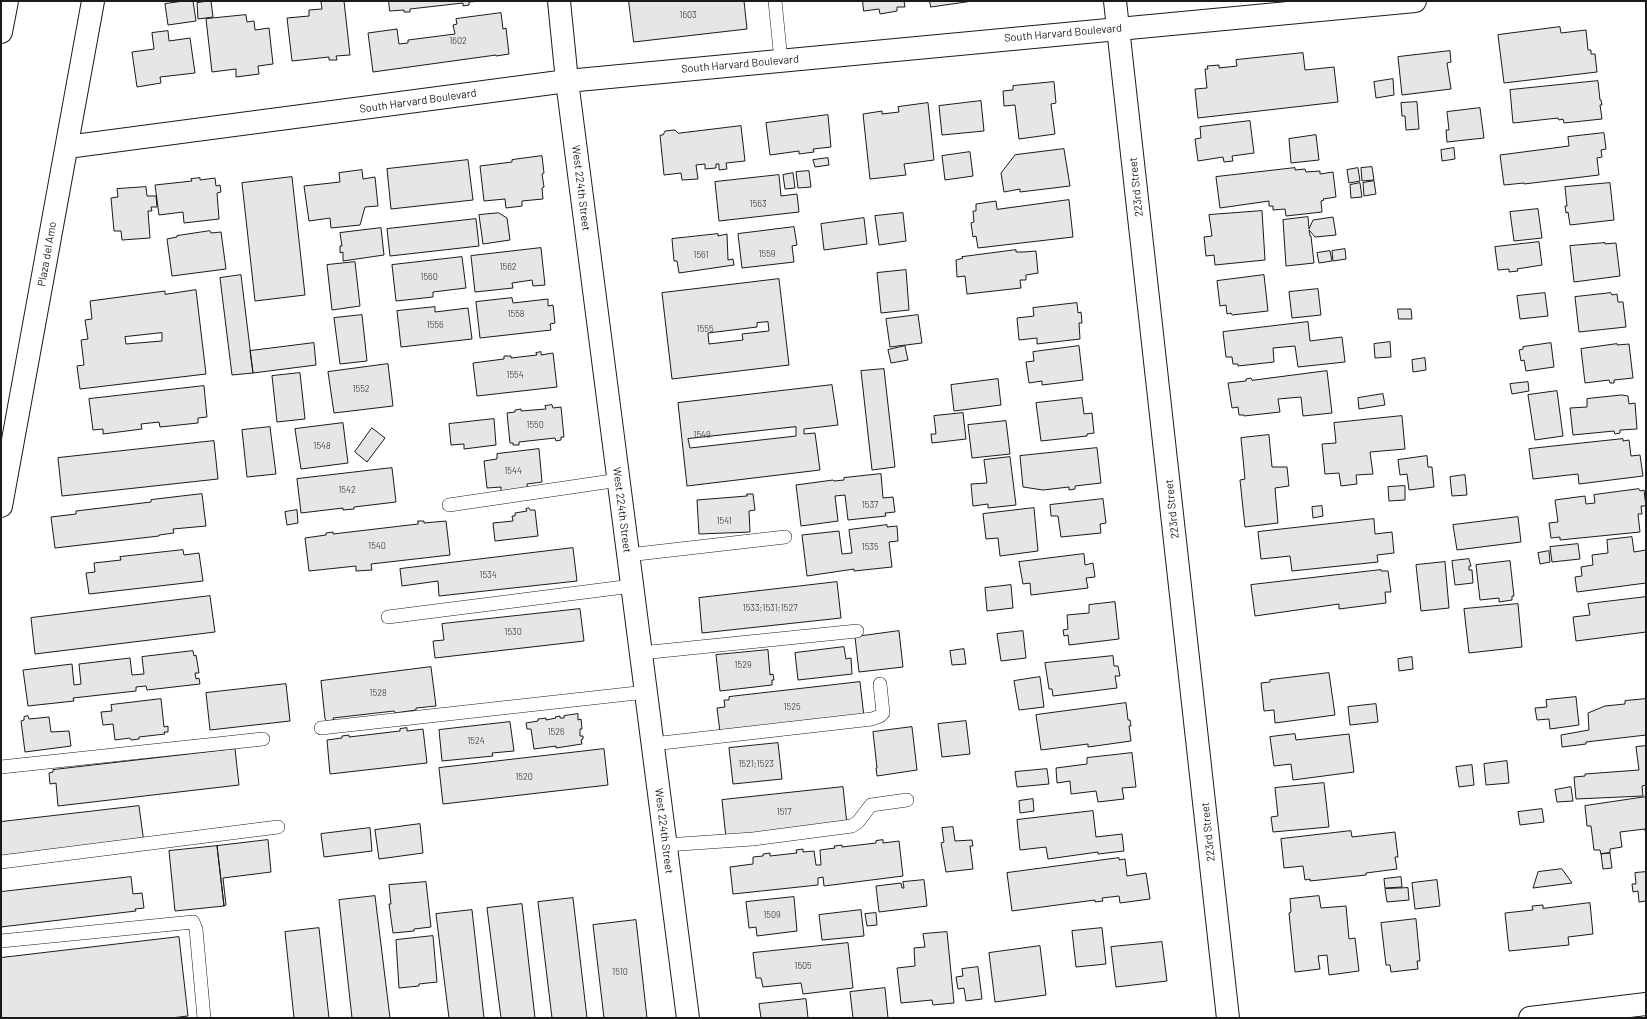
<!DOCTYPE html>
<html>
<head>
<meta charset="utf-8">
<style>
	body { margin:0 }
	#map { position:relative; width:1647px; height:1019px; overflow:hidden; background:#fff; font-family:Barlow,sans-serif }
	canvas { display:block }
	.frame { position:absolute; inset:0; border:2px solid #1a1a1a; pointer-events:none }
</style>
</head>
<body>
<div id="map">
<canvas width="1647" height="1019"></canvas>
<div class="frame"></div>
</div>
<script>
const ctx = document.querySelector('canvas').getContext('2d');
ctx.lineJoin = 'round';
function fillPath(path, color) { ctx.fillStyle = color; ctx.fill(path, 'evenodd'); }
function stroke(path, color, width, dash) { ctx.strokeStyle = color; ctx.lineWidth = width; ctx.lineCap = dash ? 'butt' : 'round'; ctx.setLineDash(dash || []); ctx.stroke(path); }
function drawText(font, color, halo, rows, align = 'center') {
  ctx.font = font + ' Barlow,sans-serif'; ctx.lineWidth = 3; ctx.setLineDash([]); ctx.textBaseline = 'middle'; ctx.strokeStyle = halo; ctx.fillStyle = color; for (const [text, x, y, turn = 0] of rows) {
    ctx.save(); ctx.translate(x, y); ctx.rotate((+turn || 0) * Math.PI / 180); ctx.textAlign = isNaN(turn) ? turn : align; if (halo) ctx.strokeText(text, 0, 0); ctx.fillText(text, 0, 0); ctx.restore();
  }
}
const building = new Path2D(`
	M184 1H193L196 21 168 25 165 4Z
	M211 1 213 17 198 19 197 3Z
	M344 1 350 55 336 56 337 60H329V57L292 61 287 18 309 16V10L322 9 321 2Z
	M389 1H481L469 2V5L463 6V3L410 9V12H404V10L390 11Z
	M629 1H744L747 29 634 42Z
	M863 1H904L905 7H897V11L880 14 879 9 864 11Z
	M930 1H973L931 7Z
	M501 13 503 29 506 28 509 54 496 56V55L373 72 368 33 397 29 399 44 408 43V40L455 34 453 25 457 24 456 19Z
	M246 15 247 22 254 21 255 30 269 28 273 64 258 66 259 74 236 77V69L212 72 206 19Z
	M1560 27 1561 33 1586 30 1588 50H1591V54H1595L1597 72 1504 83 1498 35Z
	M168 31 169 41 190 38 195 73 160 77 161 83 137 87 132 52 154 49 152 33Z
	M1450 51 1451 62 1447 63 1451 89 1402 95 1398 57Z
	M1303 53 1305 70 1334 67 1338 102 1198 118 1195 89 1207 88 1205 69H1208L1207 66 1219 65V68L1237 66 1236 60Z
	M1393 79 1394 95 1376 98 1374 82Z
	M1598 81 1600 100H1601L1602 105H1600L1602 119 1564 123 1563 119 1559 120 1558 118 1513 123 1510 90Z
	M1054 82 1056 103 1051 104 1055 134 1019 139 1015 105 1004 106 1003 91 1013 90V86Z
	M981 101 984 131 942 135 939 106Z
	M1417 102 1419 129 1406 130 1405 116H1402L1401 103Z
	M928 103 934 160 904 164 906 175 870 179 863 114 882 111V114L899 112 898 107Z
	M1480 108 1484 138 1447 142 1446 130H1449L1447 112Z
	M828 115 831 147 813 149 814 152 799 154V151L770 155 766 123Z
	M1250 121 1254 153 1232 156 1233 161 1224 162 1223 157 1198 161 1195 139 1201 138 1200 127Z
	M741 126 745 161 726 163 727 169 719 170V164H716V168L705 169V164L696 165 698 179 682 180 681 173 664 175 660 135H663L665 131 675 130 678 133Z
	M1604 133 1606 149 1601 150 1602 157 1597 158 1599 175 1524 184V183L1504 185 1500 155 1569 146 1568 137Z
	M1316 135 1319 160 1291 163 1289 139Z
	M1454 148 1455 159 1442 161 1441 150Z
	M1064 149 1070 186 1020 192V189L1004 192 1001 173 1015 155Z
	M970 152 973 176 945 180 942 156Z
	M542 156 544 173 542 174 544 187 542 188 543 199 522 201V206L506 208 505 199 484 201 480 166 512 162V160Z
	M828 158 829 165 815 167 813 160Z
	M468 160 473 200 391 209 387 169Z
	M1372 167 1374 180 1362 181 1361 168Z
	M1295 168V170L1305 169 1306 172 1320 171V174L1333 172 1336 197 1323 199 1324 200 1321 201 1322 212 1286 216 1285 209 1273 210V206H1269V201L1220 208 1216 177Z
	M1358 168 1360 181 1349 183 1347 170Z
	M362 170 363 179 375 177 378 206 365 207 360 225 331 228 330 218 309 221 304 186 340 182 339 173Z
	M809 171 811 187 798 188 796 172Z
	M793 173 795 188 785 189 783 175Z
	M779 175 781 196 797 194 799 212 719 221 715 182Z
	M292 177 305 295 255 301 242 183Z
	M200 178V180L215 178 216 186 220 185 221 192 217 193 219 219 184 223 183 212 159 215 155 185 192 181 191 179Z
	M1374 181 1376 194 1364 196 1363 183Z
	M1360 183 1362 197 1351 198 1350 185Z
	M1610 183 1614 220 1570 225 1568 212 1566 213 1565 206H1567L1565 187Z
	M146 187 147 196H156L157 207H151L152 211H148L150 238 122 240 121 231H114L111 198 118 197 117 189Z
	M1069 200 1073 237 978 248 976 236 973 237 971 223 974 222 973 211H976V204L996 201 997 209Z
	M1538 209 1542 238 1514 241 1510 212Z
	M1262 211 1265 260 1215 265 1214 255 1206 256 1204 237 1212 236 1209 215Z
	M499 213 507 218 510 240 483 244 479 215Z
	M903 213 906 241 879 245 875 216Z
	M1308 217 1309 229 1313 220 1333 217 1336 235 1315 237 1309 230 1310 236H1311L1314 263 1286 266 1283 220Z
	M864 218 867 244 824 250 821 224Z
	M476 219 479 246 390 256 387 229Z
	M794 227 797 245 792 246 794 262 742 268 738 234Z
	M381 228 384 255 343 261V252L340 253V246H342L340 233Z
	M210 231 211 233 221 232 226 269 172 276 167 239 177 237V236Z
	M718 234V236L727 234 728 260 733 259 734 265 679 273 677 261H674L672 239Z
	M1539 242 1542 265 1517 269 1518 271 1509 272V269L1498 270 1495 247Z
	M1605 243V244L1616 243 1620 276 1574 282 1570 246Z
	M541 248 545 285 533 286 532 280 512 283 513 288 475 292 471 256Z
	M1345 249 1346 259 1333 261 1332 251Z
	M1016 250V252H1023L1036 251 1038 273 1026 275V280H1020L1021 288 967 294 965 276 957 277 956 260 963 258 962 257Z
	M1330 251 1332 261 1319 263 1317 253Z
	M462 257 466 288 433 292V297L396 301 392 265Z
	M355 262 360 306 332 310 327 265Z
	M906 270 909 310 881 313 877 273Z
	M241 275 253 373 232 375 220 278Z
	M1264 275 1268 311 1232 315 1231 313 1227 314 1226 305 1220 306 1217 281Z
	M779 279 789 365 672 379 662 293ZM768 322 769 331 742 334 743 340 709 344 708 333 757 327V323Z
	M1318 289 1321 315 1292 318 1289 292Z
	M196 290 206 374 80 389 77 366 84 365 81 340 88 339 85 320 92 319 90 301 165 291V294ZM162 333V341L126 344 125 337Z
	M1545 293 1548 316 1520 319 1517 296Z
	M1611 293 1612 295 1617 294 1618 302H1623L1626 327 1579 332 1575 297Z
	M512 298 513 303 548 299V306L553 305 555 323 550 324 551 330 480 338 476 302Z
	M1077 303 1078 313 1081 312 1082 323H1079L1080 339 1037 344V338L1019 340 1017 318 1034 316 1033 308Z
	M435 307V312L468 308 472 339 401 347 397 311Z
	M1398 309H1411L1412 319H1399Z
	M362 315 367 361 340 364 334 318Z
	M918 315 922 343 890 347 886 319Z
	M1308 322 1310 341 1342 337 1345 362 1298 367 1295 346 1273 348 1274 362 1238 366V364H1233L1232 357H1226L1223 332Z
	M1390 342 1391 357 1375 358 1374 344Z
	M314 343 316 365 253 373 250 351Z
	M1551 343 1554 367 1526 371 1524 360 1521 361 1519 350 1523 349V347Z
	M1617 344V345L1629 344 1633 378 1614 380V383H1610L1609 380 1585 383 1581 349Z
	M905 346 908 360 891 363 888 350Z
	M1079 346 1083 380 1042 385V381L1029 383 1026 362 1034 361 1033 352Z
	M541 352V355L553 353 557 387 477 396 473 363 504 359V356H511V358L537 355 536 353Z
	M1425 358 1426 370 1413 372 1412 360Z
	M388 364 393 406 334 413 328 372Z
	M884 369 895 467 872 470 861 371Z
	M1327 371 1332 413 1303 416 1301 397 1278 399 1280 412 1244 416V415H1239L1238 407 1232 408 1228 383 1246 381V379L1251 378 1252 380Z
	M300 373 305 419 277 422 272 376Z
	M998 379 1001 405 954 411 951 385Z
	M1528 382 1529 391 1512 394 1510 384Z
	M832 385 838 425 804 429V434L815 433 820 470 687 486 678 403ZM796 427V436L690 448 688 439Z
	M204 386 207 417 198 418V423L160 427 159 422 141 424 142 429 103 434V429L93 430 89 399Z
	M1557 391 1563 436 1535 440 1528 395Z
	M1383 394 1385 405 1359 409 1358 398Z
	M1622 395 1628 396 1629 404 1635 403 1637 429 1620 430V433L1615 434 1614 431 1573 435 1570 408 1587 407V399Z
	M1082 398 1084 414 1092 413 1094 433 1087 434V436L1041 441 1036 403Z
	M552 405 553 408 561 407 564 437H561V440L556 441 555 438 519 442V445H513V443H510L507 413 515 412V410L521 409V411L546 409 545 406Z
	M963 413 966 439 932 443 931 434H936L934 416Z
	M1402 416 1405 449 1370 452 1373 474 1356 475 1357 484 1341 486 1339 473 1325 474 1322 444 1336 443 1334 423Z
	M494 419 496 445 464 449V444L451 445 449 424Z
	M1006 421 1010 454 972 458 968 425Z
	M343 423 348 463 301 469 295 429Z
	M270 427 276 474 247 477 242 430Z
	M372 428 385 438 367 462 355 452Z
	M1269 435 1272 467H1287L1289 486 1275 488 1278 523 1245 527 1240 480 1245 479 1241 438Z
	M1623 439V441L1629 440 1631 456 1640 455 1643 476 1579 484 1578 474 1533 479 1529 449Z
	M214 441 218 479 62 496 58 458Z
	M1097 448 1101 483 1075 486V489L1069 490V487L1043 490 1023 487 1020 456Z
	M539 449 542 482 527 484 528 490 501 492V487L487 488 484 461 497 459V454Z
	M1427 456 1428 467H1432L1434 487 1409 490 1407 474 1400 475 1398 460Z
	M1010 457 1016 505 988 508V504L973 506 971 484 987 483 984 460Z
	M392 468 396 502 354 507V509L343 510V508L301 513 297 479Z
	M881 474 883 498 893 497 895 512 885 513 886 516 848 520 845 495 835 496 838 521 801 526 796 485 833 480 834 481 844 480V478Z
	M1465 475 1467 495 1452 496 1450 477Z
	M1405 486V500L1389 501 1388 487Z
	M1639 489 1640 491 1644 490 1646 506H1641L1642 514H1638L1640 532 1560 540V537L1551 538 1549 523 1558 522 1555 500 1585 496 1586 504 1595 503 1594 495Z
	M202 494 206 526 173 529 174 533 159 535V536L55 548 51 517 76 514V511L151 502V500Z
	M747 494H753L755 510 749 511 750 532 699 534 697 500 747 496Z
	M1103 499 1106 523 1100 524 1101 533 1061 537 1058 516H1051L1050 505Z
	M1322 506 1323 516 1313 518 1312 507Z
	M529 508 530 510H535L538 536 495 541 493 523 513 521 512 516H515V513L527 511 526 509Z
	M1034 508 1038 551 1000 556 998 538 986 539 983 514Z
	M297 510 298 523 287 525 285 512Z
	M1518 517 1521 542 1457 550 1453 525Z
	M1374 519 1375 534 1392 532 1394 553 1377 555 1378 562 1292 571 1290 556 1261 559 1258 532Z
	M418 521H424V523L446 521 450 555 371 564 372 570 356 571V566L309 571 305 538 326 535V533L333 532V534L418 524Z
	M887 525V527L897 526 898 541 889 542 892 567 854 571V569L807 576 802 535 839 531 842 554 852 553 849 530Z
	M1632 537 1634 552 1646 550V583L1577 592 1575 577 1582 576 1581 567 1593 565 1592 555 1608 553 1607 540Z
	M1578 544 1580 559 1552 562 1550 547Z
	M573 548 577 581 439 596 438 581 402 586 400 569Z
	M183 550 184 555 199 553 203 581 89 594 86 573 95 572 94 563 121 560 120 557Z
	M1549 551 1550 562 1540 564 1538 553Z
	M1084 554 1085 565 1093 563 1095 577 1086 578 1088 588 1031 595 1030 583 1023 584 1019 562Z
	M1469 559 1471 566H1469V570H1472L1473 583 1455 585 1452 561Z
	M1510 561 1514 596H1512V600L1499 602V598L1480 600 1476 565Z
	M1445 562 1449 608 1421 611 1416 565Z
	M1381 570V571H1388L1391 592H1385L1386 603 1339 609V604L1255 616 1251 585Z
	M837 582 841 618 702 633 699 598Z
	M1011 585 1013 608 987 611 985 588Z
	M210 596 215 632 35 654 31 618Z
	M1646 597V632L1576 641 1573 617 1590 615 1588 604Z
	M1115 602 1119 639 1069 645 1068 635 1064 636 1063 630 1068 629 1067 615 1089 613V605Z
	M1518 604 1522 647 1469 653 1464 609Z
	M580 609 584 641 435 658 433 641 444 640 442 624Z
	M899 631 903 667 859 672 855 637Z
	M1023 631 1026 658 1001 661 997 634Z
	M844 647 846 659 851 658 852 674 798 680 795 653Z
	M964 649 966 664 952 665 950 651Z
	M768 650 770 675 773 674 774 680H772V685L720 691 716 655Z
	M193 651 194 656 196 655 199 673H195L196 679 199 678 200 684 147 690 146 686 136 687V691L73 698 74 701 28 706 23 670 72 664 74 685 81 684 79 664 130 658 132 675 144 674 142 657Z
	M1113 656 1114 666H1118L1120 676H1115L1117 688 1053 696 1052 689H1049L1045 663Z
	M1412 657 1413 669 1399 671 1398 659Z
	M431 667 436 706 416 708V710L395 713 394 711 333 718 334 720 327 721 325 719 321 681Z
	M1329 673 1335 715 1275 723 1274 710 1264 711 1261 683 1270 682V680Z
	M1040 677 1044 707 1019 710 1014 681Z
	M860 682 864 717 720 732 717 708 725 707 724 700H729V697Z
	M286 684 290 721 210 730 206 693Z
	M1576 697 1579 725 1550 729 1549 719 1537 720 1535 708 1547 707 1546 700Z
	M161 699 164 727 168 726V732H164L165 734 139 737V739L131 740 130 738 115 740 113 724 103 725 101 712 112 711 111 705Z
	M1646 699V735L1586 742V744L1562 747 1561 735 1589 730 1588 713 1605 706 1625 704V701Z
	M1126 703 1128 720H1130L1131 726H1129L1131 741 1088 747V744L1041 750 1036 715Z
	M1376 704 1378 722 1350 725 1348 707Z
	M578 714V720L581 719 582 729H580V736H583V739L581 740 582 744 556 748V746L534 749 531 729H527L526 723 538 721V719L546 718V720L556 718 555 717 560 716V718H564V716Z
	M28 716 29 719 49 717 51 732 69 731 71 746 25 752 21 721 24 720V717Z
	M966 721 970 754 942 757 938 724Z
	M510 722 514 751 492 753 493 756 442 761 439 730Z
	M912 727 917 770 877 776 876 768H877L873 732Z
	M407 728V731L423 729 427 763 330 774 327 740 342 738V736L349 735V737L400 731V729Z
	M1295 734 1296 740 1349 734 1354 772 1293 780 1291 764 1274 766 1270 737Z
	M778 743 782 779 733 784 729 748Z
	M1646 746V785L1642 786 1643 796 1576 799 1574 777 1585 776V774L1639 770 1636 747Z
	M235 749 239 785 58 806 56 783 50 784 49 773 53 772V770Z
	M604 749 608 785 443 804 439 768Z
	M1132 753 1136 787 1122 788 1124 799 1098 802 1096 791 1071 794 1070 781 1057 783 1056 768 1087 764V758Z
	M1507 761 1509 783 1486 785 1484 764Z
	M1472 765 1474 785 1459 787 1456 767Z
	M1047 769 1049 784 1017 787 1015 772Z
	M1324 783 1329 827 1273 832 1271 817 1278 816 1275 788Z
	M843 787 847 824 726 838 722 800Z
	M1571 787 1573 801 1557 802 1555 790Z
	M1646 797V836L1645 829 1620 832 1622 847 1610 849V853L1601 854 1600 850H1594L1591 826H1587L1585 806Z
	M1033 799 1034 811 1020 813 1019 801Z
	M139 806 144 843 1 860V822Z
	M1542 809 1544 822 1520 825 1518 812Z
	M1093 811 1096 837 1122 834 1124 851 1098 854V852L1048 859 1046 847 1020 850 1017 820Z
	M420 824 423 853 379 859 375 830Z
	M953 827 955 841 972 840 973 846H970L973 869 946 872 941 843 944 842 942 828Z
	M370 828 372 851 324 857 321 834Z
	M1351 831 1352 837 1395 832 1398 857H1395L1397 869 1366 873V875L1310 881V879L1305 880 1303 866 1284 868 1281 839Z
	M268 840 271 872 223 878 226 905 224 906 217 846Z
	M883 840V843L899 841 903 876 824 886 823 877 818 878V885L733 894 730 867 753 864V857L763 856V854L770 853V856L797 853 796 850 803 849V852L814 851 816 865H821L820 850 835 848 834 846 842 845V847L876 843V841Z
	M217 846 224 906 175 911 169 851Z
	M1610 853 1612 868 1603 869 1601 854Z
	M1119 858V860L1125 859 1127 876 1146 873 1150 899 1120 903 1119 896 1102 898 1103 901 1095 902V900L1012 911 1007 873Z
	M1562 869 1572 883 1533 888 1538 872Z
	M1646 872V901L1639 902 1638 891 1633 892 1632 884H1636L1635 873Z
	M131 877 133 894 142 893 144 908 135 909 136 911 1 927V892Z
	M1401 877 1402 887 1385 888 1384 879Z
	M924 880 927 906 879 912 876 886 901 883 902 888H904L903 882Z
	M1437 880 1440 906 1415 909 1412 883Z
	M426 882 431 927 414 929V931L393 933 389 904H391L389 885Z
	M1408 888 1409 900 1387 902 1385 889Z
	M375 896 390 1018H352L339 900Z
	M1319 896 1321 908 1346 906 1349 939 1355 938 1359 971 1329 975 1327 955 1318 956 1320 969 1295 972 1289 913 1291 912 1290 899Z
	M794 897 797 931 757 936 756 927 749 928 746 902Z
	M573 898 587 1018H552L538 902Z
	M1590 903 1593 934 1568 937 1569 945 1509 951 1505 913 1533 910 1532 906 1543 905V908Z
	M522 904 535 1018H501L487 908Z
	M472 910 484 1018H449L436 914Z
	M861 910 864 936 822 940 819 915Z
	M876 913 877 925 867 926 865 914Z
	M1416 919 1420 961H1417L1418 969 1391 972 1390 965H1386L1381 923Z
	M636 920 647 1018H604L593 925Z
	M319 928 329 1018H294L285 932Z
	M1102 928 1106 964 1076 967 1072 931Z
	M947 932 954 1003 933 1005 932 1000 901 1003 897 968 915 966 914 948 925 947 923 934Z
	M433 936 437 982 419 984V986L399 988 396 940Z
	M179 937 188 1016 171 1018H1V958Z
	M1162 942 1167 981 1116 987 1111 947Z
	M848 943 853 988 803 994 801 983 763 987 761 978H756L753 953Z
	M1040 946 1046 995 995 1002 989 953Z
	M978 967 982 999 966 1001 964 988 958 989 956 977 963 976 962 969Z
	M885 988 888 1018H853L850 992Z
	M806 999 808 1018H761L759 1004Z`);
fillPath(building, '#e6e6e6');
stroke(building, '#1a1a1a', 1);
const service = new Path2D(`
	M775 1 781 60
	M449 505 619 480
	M628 555 785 537
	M388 617 632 586
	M641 653 857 631
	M321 728 646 692
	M653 744 872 719 880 716 883 713 880 684
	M1 767 263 739
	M666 845 753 839 852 826 858 822 871 805 907 800
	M1 862 278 827
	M1 941 193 922 196 929 204 1018`);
const minor = new Path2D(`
	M559 1 567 81 688 1018
	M67 147 567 81 1415 1
	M1530 1018 1646 1004`);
const tertiary = new Path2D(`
	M1 32 7 1
	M1 506 93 1`);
const secondary = new Path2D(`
	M1115 1 1228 1018`);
stroke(service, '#1a1a1a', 14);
stroke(minor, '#1a1a1a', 24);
stroke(tertiary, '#1a1a1a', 24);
stroke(secondary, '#1a1a1a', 24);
stroke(service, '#fff', 13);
stroke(minor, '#fff', 22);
stroke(tertiary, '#fff', 22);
stroke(secondary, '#fff', 22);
drawText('9px', '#4d4d4d', null, [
	["1603",688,15],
	["1602",458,41],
	["1563",758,204],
	["1559",767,254],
	["1561",701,255],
	["1562",508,267],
	["1560",429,277],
	["1558",516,314],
	["1556",435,325],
	["1555",705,329],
	["1554",515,375],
	["1552",361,389],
	["1550",535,425],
	["1549",702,435],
	["1548",322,446],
	["1544",513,471],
	["1542",347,490],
	["1537",870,505],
	["1541",724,521],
	["1540",377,546],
	["1535",870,547],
	["1534",488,575],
	["1533;1531;1527",770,608],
	["1530",513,632],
	["1529",743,665],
	["1528",378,693],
	["1525",792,707],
	["1526",556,732],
	["1524",476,741],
	["1521;1523",756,764],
	["1520",524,777],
	["1517",784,812],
	["1509",772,915],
	["1505",803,966],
	["1510",620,972]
]);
drawText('11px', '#1a1a1a', '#fff', [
	["South Harvard Boulevard",1063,33,-5],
	["South Harvard Boulevard",740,64,-5],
	["South Harvard Boulevard",418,101,-8],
	["223rd Street",1136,187,-96],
	["West 224th Street",581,188,83],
	["Plaza del Amo",47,254,-80],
	["223rd Street",1172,509,-96],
	["West 224th Street",622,510,83],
	["West 224th Street",664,831,83],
	["223rd Street",1208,832,-96]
]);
</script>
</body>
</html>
